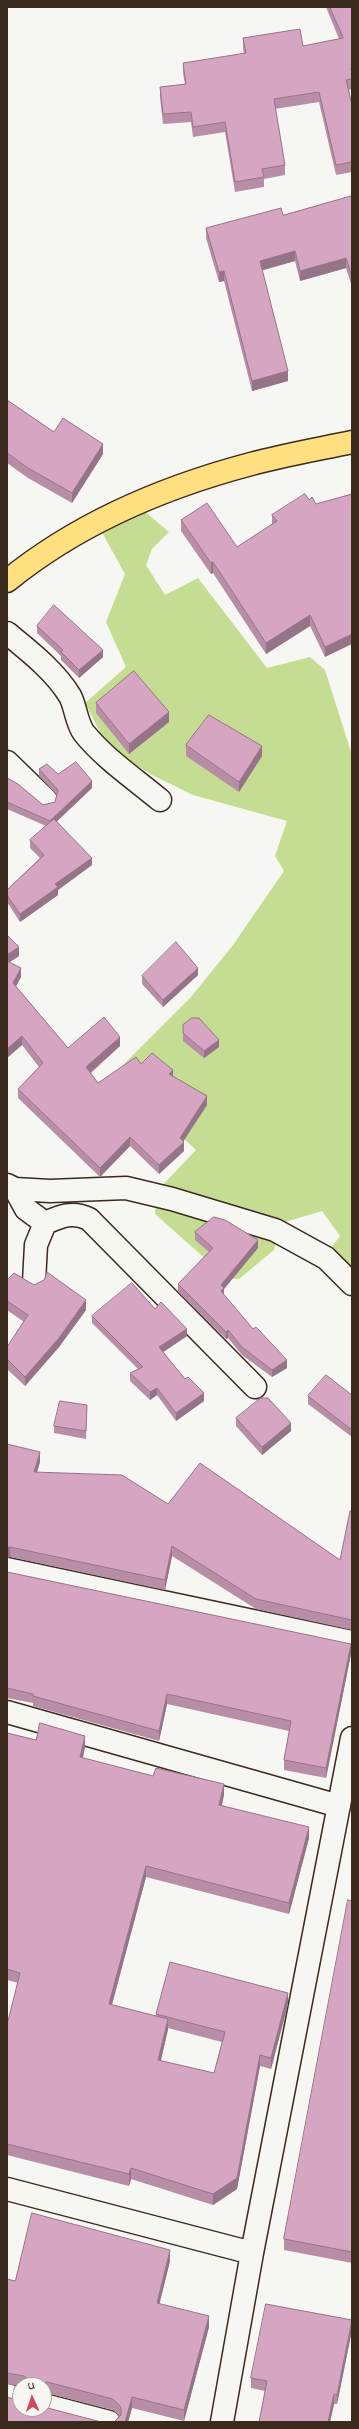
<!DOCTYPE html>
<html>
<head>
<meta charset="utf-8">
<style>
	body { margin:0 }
	#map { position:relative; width:359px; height:2429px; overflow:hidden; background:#f6f6f2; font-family:"Indie Flower",sans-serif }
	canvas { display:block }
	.frame { position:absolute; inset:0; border:8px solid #3b2a1e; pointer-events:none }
	.north { position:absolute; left:12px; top:2377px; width:40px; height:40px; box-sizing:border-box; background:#f6f6f2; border:1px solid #aba49d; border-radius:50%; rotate:357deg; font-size:11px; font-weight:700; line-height:16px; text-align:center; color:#3b2a1e }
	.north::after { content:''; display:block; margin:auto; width:14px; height:18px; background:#d1495b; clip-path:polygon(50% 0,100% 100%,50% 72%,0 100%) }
</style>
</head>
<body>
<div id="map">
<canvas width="359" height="2429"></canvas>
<div class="frame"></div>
<div class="north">U</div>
</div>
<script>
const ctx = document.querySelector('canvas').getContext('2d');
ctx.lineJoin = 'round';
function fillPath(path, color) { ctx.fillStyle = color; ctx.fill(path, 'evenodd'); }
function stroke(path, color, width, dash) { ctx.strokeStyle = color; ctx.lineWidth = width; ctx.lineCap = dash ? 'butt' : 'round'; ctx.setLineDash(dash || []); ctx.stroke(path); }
fillPath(new Path2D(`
	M143 510 169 532 152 549 146 565 165 595 198 578 267 668 310 657 325 670 352 755V1264L347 1267 327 1253 340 1236 322 1211 282 1223 274 1250 239 1279 206 1278 208 1261 155 1214 157 1191 196 1150 113 1075 191 997 233 945 284 871 275 856 287 821 193 795 152 775 108 748 85 703 126 667 106 622 125 574 100 529Z`), '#c5dd93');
const street = new Path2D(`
	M7 633C29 651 55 671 70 696 76 707 76 722 84 733 105 759 135 779 160 800
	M7 762 46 800
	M7 1185 15 1189 50 1191 126 1188 172 1199 275 1230 326 1258 352 1284
	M15 1189 26 1209 45 1223C61 1216 73 1211 89 1219L255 1387
	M34 1282 36 1245 45 1223
	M7 1569 352 1642
	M7 1712 339 1806
	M7 2189 252 2253 222 2422
	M252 2253 352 1738
	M7 2395 20 2399
	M44 2405 109 2422`);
const highway = new Path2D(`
	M7 581C77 524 164 487 251 464 284 455 319 449 352 442`);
stroke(street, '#3b2a1e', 25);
stroke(highway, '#3b2a1e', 25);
stroke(street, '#f6f6f2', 22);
stroke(highway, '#ffdf80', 22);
fillPath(new Path2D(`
	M326 7H352V89L349 90 352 105V172L336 175 319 102 275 109 285 165V175L264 179V187L235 192 225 132 193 137 191 122 163 124 160 97V87L185 84 183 73V63L244 54 243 48V38L303 46 339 39Z
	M352 196V287L346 268 300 281 295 261 262 270 288 381 252 391 224 281 219 282 206 238V228L283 215Z
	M7 400 54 432 103 454 72 503 28 478 7 463Z
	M352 494 325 657 310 626 266 654 213 573 211 574 181 531V520L237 547 272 524V515L309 500 316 504Z
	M37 626 103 657 79 678 61 660V656L37 633Z
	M96 703 169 722 129 754 96 713Z
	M186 745 262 756 239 792 186 756Z
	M39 769 58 774 92 788 57 821 92 865 58 890V895L20 922 7 902V890L40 858 30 848V840L46 826 7 809V778L43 805 55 802 57 795 39 776Z
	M7 935 19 956 9 962 21 977 16 986 68 1048 120 1046 91 1073 98 1083 141 1064 173 1076 207 1105 183 1141 184 1151 159 1174 130 1146 100 1177 18 1098V1089L39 1067 22 1045 7 1058Z
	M198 975 163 1007 142 984V976Z
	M183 1025 219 1047 204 1058 183 1041Z
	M195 1232 258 1248 224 1289V1295L253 1329 287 1368 272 1377 242 1355 228 1338 226 1339 178 1292V1284L209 1252 195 1240Z
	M7 1280 34 1285 86 1310 59 1347 25 1386 7 1369V1347L24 1322 7 1310Z
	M155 1309 187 1336 163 1352 185 1379 204 1401 176 1421 157 1395 150 1400 130 1381V1373L138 1369 92 1323V1316Z
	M352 1395V1437L308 1404V1396Z
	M87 1405 86 1439 54 1433V1426Z
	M236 1418 291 1431 262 1455 236 1426Z
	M7 1444 40 1462 37 1472 168 1504 340 1560 352 1511V1630L256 1609 172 1556 165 1590 10 1557 7 1558Z
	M7 1572 351 1654 326 1778 284 1770V1760L289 1731 167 1704 159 1741 33 1706V1703L7 1698Z
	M7 1733 36 1740 85 1747 83 1758 224 1795 222 1805 309 1838 289 1914 146 1877 112 2005 156 2016V2014L288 2004 271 2069 260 2066 237 2189 213 2205 131 2179 129 2186 7 2155V2025L18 1983 7 1980ZM168 2028 222 2042 214 2073 161 2061Z
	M352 1901V2263L284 2250V2239Z
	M170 2261 159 2304 209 2327 184 2421 132 2408 128 2422H114L119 2416 113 2410 47 2393 44 2394V2385H20V2386L7 2384V2279L15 2281Z
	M352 2330 337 2404H334L330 2422H259L265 2391 251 2388V2378Z`), '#b88ea7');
fillPath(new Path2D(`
	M295 251V261L260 271V261Z
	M346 258V268L300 281V271Z
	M224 271V281L219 282V272Z
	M288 371V381L252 391V381Z
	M103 444V454L72 503V493Z
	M213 562V573L211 574V563Z
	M310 615V626L266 654V643Z
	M352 634V644L325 657V647Z
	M103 650V657L79 678V670Z
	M169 712V722L129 754V744Z
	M262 746V756L239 792V782Z
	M92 781V788L50 828V821Z
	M92 858V865L58 890V895L20 922V914L55 884Z
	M19 947V956L7 964V955Z
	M21 968V977L13 992V983Z
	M198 968V975L163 1007V1000Z
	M22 1036V1045L7 1058V1049Z
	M120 1037V1046L86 1076V1067Z
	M219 1040V1047L204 1058V1051Z
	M173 1070V1079L169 1074Z
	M207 1096V1105L181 1145 184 1142V1151L159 1174V1165L180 1138Z
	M130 1137V1146L100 1177V1168Z
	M258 1240V1248L224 1289V1296L221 1299V1285Z
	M86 1300V1310L59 1347 25 1386V1377Z
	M187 1329V1336L159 1355V1347Z
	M228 1330V1338L226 1339V1332Z
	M287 1360V1368L272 1377V1370Z
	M157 1388V1395L150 1400V1392Z
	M204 1393V1401L176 1421V1413Z
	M291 1423V1431L262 1455V1447Z
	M40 1452V1462L34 1482V1472Z
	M172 1546V1556L165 1590V1580Z
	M10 1547V1557L7 1558V1548Z
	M351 1644V1654L326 1778V1768Z
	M167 1694V1704L159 1741V1731Z
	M85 1736V1747L80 1769V1757Z
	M224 1784V1795L219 1816V1805Z
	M309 1827V1838L289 1914V1903Z
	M146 1866V1877L109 2015V2004Z
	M288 1993V2004L271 2069V2058Z
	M168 2019V2030L158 2071V2060Z
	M260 2055V2066L237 2189 213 2205V2194Z
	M131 2168V2179L129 2186V2174Z
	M170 2250V2261L157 2314V2303Z
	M209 2316V2327L184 2421V2410Z
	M352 2320V2330L337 2404V2395Z
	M47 2382V2393L44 2394V2385H36Z
	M334 2394V2404L330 2422H328Z
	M132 2397V2408L128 2422H125Z`), '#967488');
const building = new Path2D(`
	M330 7H352V67L351 68 352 74V79L346 80 352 105V162L336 165 319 92 274 99 285 165 262 169 264 177 235 182 225 122 193 127 191 112 163 114 160 87 186 84 183 63 246 53 243 38 300 29 303 46 343 38Z
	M352 196V277L346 258 300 271 295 251 260 261 288 371 252 381 224 271 219 272 206 228 281 208 283 215Z
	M7 400 54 432 63 418 103 444 72 493 28 468 7 453Z
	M305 494 309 500 312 497 316 504 352 494V634L325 647 310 615 266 643 213 562 211 563 181 520 207 503 237 547 277 521 272 515Z
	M54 605 103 650 79 670 61 652 63 650 37 626Z
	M134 671 169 712 129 744 96 703Z
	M209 715 262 746 239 782 186 745Z
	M76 762 92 781 50 821 7 802V778L18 784 43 805 55 802 58 790 39 769 47 764 58 774Z
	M54 819 92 858 55 884 58 887 20 914 7 895V890L44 855 30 840Z
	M7 935 19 947 7 955Z
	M176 942 198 968 163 1000 142 976Z
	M7 961 21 968 13 983 68 1048 104 1017 120 1037 86 1067 98 1083 136 1057 141 1064 152 1053 173 1070 169 1074 207 1096 180 1138 184 1142 159 1165 130 1137 100 1168 18 1089 43 1063 22 1036 7 1049Z
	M192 1018H199L219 1040 204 1051 183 1033V1025Z
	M214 1217 225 1220 258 1240 221 1285 224 1288 221 1291 253 1329 256 1327 287 1360 272 1370 242 1347 228 1330 226 1332 178 1284 213 1248 195 1232Z
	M47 1272 86 1300 59 1338 25 1377 7 1359V1347L28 1315 7 1301V1280L14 1273 34 1285 44 1280Z
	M132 1283 155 1309 161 1302 187 1329 159 1347 185 1379 188 1377 204 1393 176 1413 157 1388 150 1392 130 1373 143 1367 92 1316Z
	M326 1375 352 1395V1430L308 1396Z
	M261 1398H268L291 1423 262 1447 236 1418Z
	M60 1401 87 1405 86 1431 54 1426Z
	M7 1444 40 1452 34 1472 122 1475 168 1504 200 1463 340 1560 350 1511H352V1620L256 1599 172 1546 165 1580 10 1547 7 1548Z
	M7 1572 351 1644 326 1768 284 1760 291 1721 167 1694 159 1731 33 1696V1694L7 1688Z
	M40 1723 85 1736 80 1757 153 1776 156 1768 224 1784 219 1805 309 1827 289 1903 146 1866 109 2004 168 2019 158 2060 214 2073 225 2032 156 2014 170 1962 288 1993 271 2058 260 2055 237 2178 213 2194 131 2168 129 2174 7 2144V2025L20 1973 7 1969V1733L36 1740Z
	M348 1900 352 1901V2252L284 2239Z
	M32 2213 170 2250 157 2303 209 2316 184 2410 132 2397 125 2422H114L121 2415V2407L113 2399 47 2382 36 2385H31L29 2380 24 2376 7 2373V2279L15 2281Z
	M266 2304 352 2320 337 2395 334 2394 328 2422H259L267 2381 251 2378Z
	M7 2397 17 2400 20 2399V2409H44V2407L101 2422H7Z`);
fillPath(building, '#d6a5c2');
stroke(building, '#967488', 1);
</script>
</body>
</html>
